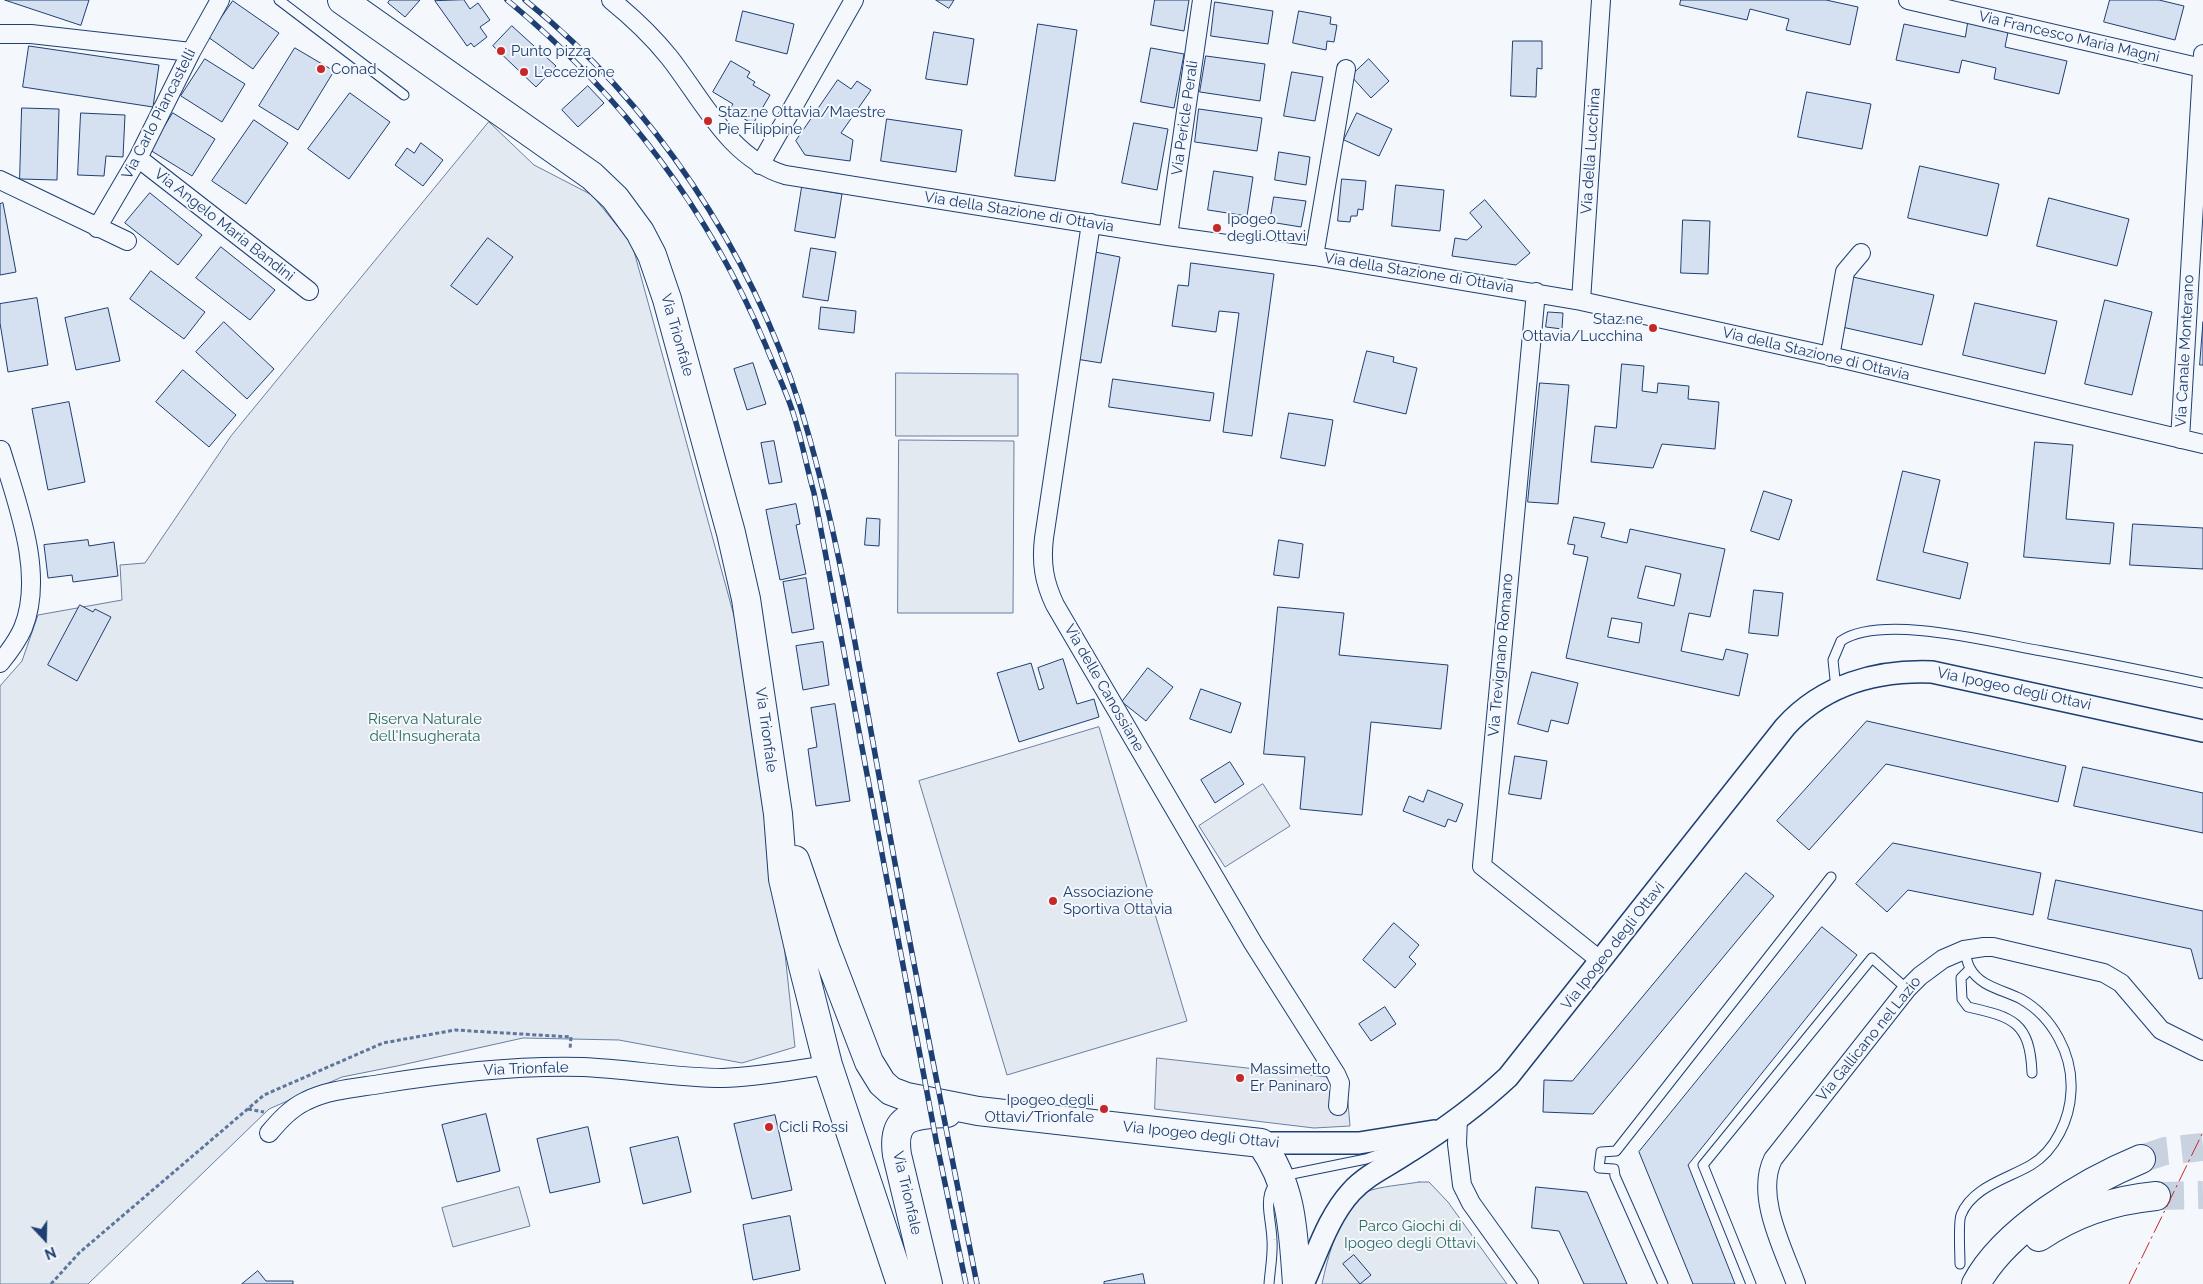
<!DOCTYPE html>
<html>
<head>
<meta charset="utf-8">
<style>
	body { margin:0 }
	#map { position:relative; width:2203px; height:1284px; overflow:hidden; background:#f4f7fb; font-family:Raleway,sans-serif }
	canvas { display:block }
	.north { position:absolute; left:20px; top:1214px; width:50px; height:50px; -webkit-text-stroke:4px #f4f7fb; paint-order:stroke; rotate:159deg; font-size:14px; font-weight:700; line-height:20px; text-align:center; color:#1d3f73 }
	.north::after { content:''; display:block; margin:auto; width:18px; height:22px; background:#1d3f73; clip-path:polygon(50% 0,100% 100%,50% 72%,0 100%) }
</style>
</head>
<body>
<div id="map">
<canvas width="2203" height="1284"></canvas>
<div class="north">N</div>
</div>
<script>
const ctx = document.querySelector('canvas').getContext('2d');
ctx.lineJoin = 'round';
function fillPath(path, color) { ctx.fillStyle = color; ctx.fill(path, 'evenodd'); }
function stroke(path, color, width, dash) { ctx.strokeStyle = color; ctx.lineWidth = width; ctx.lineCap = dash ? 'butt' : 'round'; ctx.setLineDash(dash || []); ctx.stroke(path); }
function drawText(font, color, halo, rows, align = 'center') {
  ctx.font = font + ' Raleway,sans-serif'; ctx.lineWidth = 4; ctx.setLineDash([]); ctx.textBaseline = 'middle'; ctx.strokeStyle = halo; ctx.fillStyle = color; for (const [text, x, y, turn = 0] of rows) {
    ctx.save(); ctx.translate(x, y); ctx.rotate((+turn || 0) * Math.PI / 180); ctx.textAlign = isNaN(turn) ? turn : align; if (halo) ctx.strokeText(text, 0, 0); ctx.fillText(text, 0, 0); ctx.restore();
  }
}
const green = new Path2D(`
	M489 122 534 165 592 195 632 244 739 634 780 907 795 1047 742 1063 619 1040 523 1038 397 1066 342 1077 269 1109 88 1284H0V686L22 661 38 615 122 600 120 565 145 563 231 436Z
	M896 373 1018 374V436H896Z
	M899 440 1014 441 1013 613H898Z
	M1099 727 1187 1021 1007 1075 919 781Z
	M1263 784 1290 826 1225 867 1199 826Z
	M1419 1182H1429L1448 1202 1507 1284H1322C1327 1260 1341 1203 1366 1192 1380 1186 1403 1185 1419 1182Z
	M519 1187 530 1226 453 1247 442 1208Z`);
fillPath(green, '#e3e9f0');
stroke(green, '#687fa3', 1);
const parking = new Path2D(`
	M1157 1058 1346 1079 1350 1126 1314 1128 1155 1109Z`);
fillPath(parking, '#e3e8f0');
stroke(parking, '#687fa3', 1);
const building = new Path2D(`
	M5 0H89L81 25Z
	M390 0H420L405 17 388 3Z
	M464 0 470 9 478 3 490 20 480 27 487 37 474 47 471 43 467 46 435 1Z
	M936 0H954L949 8Z
	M1155 0H1189L1184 31 1151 25Z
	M1681 0H1826L1858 7 1850 45 1786 30 1789 19 1750 9 1747 20 1680 5Z
	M2110 0H2159L2184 6 2175 40 2104 22Z
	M233 1 279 33 253 69 208 37Z
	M1215 2 1273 11 1268 44 1211 36Z
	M743 11 794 24 787 54 736 41Z
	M1299 11 1331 17 1330 24 1337 25 1334 42 1327 41 1326 50 1293 43Z
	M1968 23 2008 32 2005 47 2067 61 2059 94 1994 79 1996 68 1962 60 1959 73 1896 60 1904 24 1965 37Z
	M1038 24 1077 30 1055 181 1015 176Z
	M512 26 556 66 536 87 493 46Z
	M934 32 974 39 967 85 926 79Z
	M1513 41H1542V69L1537 68 1536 97 1511 96Z
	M29 46 159 65 153 107 23 87Z
	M295 48 334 71 298 130 259 106Z
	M1151 48 1184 54 1174 108 1141 102Z
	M1206 56 1265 64 1260 101 1200 92Z
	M205 59 245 84 222 122 181 96Z
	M1369 59 1389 81 1371 98 1351 76Z
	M731 61 750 72 747 77 755 82 753 85 770 95 753 124 729 110 733 104 713 92Z
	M1292 72 1323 77 1315 121 1284 116Z
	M838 80 851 89 857 81 871 90 841 133 853 140 850 161 805 155 796 141Z
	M588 86 604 103 578 127 562 110Z
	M1807 92 1871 104 1862 149 1798 137Z
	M350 93 390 122 349 179 308 149Z
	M22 108 59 109 57 180 20 179Z
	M1199 109 1262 118 1257 151 1195 142Z
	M81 113 125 115 123 157 106 156 104 176 78 175Z
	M173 113 215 139 192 176 150 150Z
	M1357 113 1392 129 1379 156 1344 140Z
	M887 119 962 130 956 172 881 161Z
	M254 120 288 143 246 204 212 181Z
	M1134 123 1168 129 1157 190 1122 183Z
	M421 143 443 160 423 186 395 165 407 148 414 153Z
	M1279 152 1310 157 1306 185 1275 180Z
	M1920 166 1999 184 1987 236 1908 218Z
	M1214 171 1253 177 1247 216 1208 210Z
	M1342 179 1366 181 1363 210 1358 209 1357 216H1351L1350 222 1338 221Z
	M1396 185 1444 190 1440 231 1392 226Z
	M802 187 842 194 835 238 795 231Z
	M150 193 202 235 178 265 125 223Z
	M1274 197 1306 201 1301 227 1270 222Z
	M2049 198 2129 219 2117 266 2037 246Z
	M1485 200 1530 253 1516 265 1452 256 1455 238 1467 240 1482 227 1470 213Z
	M3 203 16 272 0 275V204Z
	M1683 220 1710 221 1708 274 1681 273Z
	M488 238 513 257 477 305 451 286Z
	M221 247 275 290 250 320 196 278Z
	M811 248 836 252 828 301 803 297Z
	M1095 252 1120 257 1101 363 1076 359Z
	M1191 263 1274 274 1252 436 1223 432 1239 313 1219 311 1216 332 1172 326 1178 285 1188 286Z
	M151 271 205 312 184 339 130 299Z
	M1853 277 1934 295 1922 345 1842 327Z
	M37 298 48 365 8 372 0 323V304Z
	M2105 300 2152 312 2132 395 2085 384Z
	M1975 303 2057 321 2045 374 1963 355Z
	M821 307 856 311 854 333 819 329Z
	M108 308 120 361 76 370 65 318Z
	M1548 312 1563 313 1562 329 1546 327Z
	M224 322 274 369 247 399 196 352Z
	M2203 322V365H2200Z
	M1367 351 1394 357 1393 362 1417 368 1406 414 1354 402Z
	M753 363 766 404 747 410 734 369Z
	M1622 364 1644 366 1642 391 1657 393 1658 383 1689 386 1688 399 1719 402 1715 449 1662 444 1653 468 1591 462 1595 426 1616 428Z
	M183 370 236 415 209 447 156 402Z
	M1113 379 1214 393 1210 421 1109 407Z
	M1540 383 1569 385 1558 504 1528 502Z
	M69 402 85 482 48 490 32 409Z
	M1289 413 1333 420 1325 466 1281 458Z
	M774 441 782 482 769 484 761 443Z
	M2035 442 2073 445 2066 519 2114 523 2110 564 2024 557Z
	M1903 471 1940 480 1923 552 1968 563 1960 599 1877 580Z
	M1764 491 1792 500 1779 540 1751 531Z
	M796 504 800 524 796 525 806 574 780 580 766 510Z
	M1574 517 1605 523 1601 537 1627 543 1630 529 1725 549 1710 617 1689 613 1681 651 1723 660 1726 649 1748 654 1739 696 1566 658 1588 557 1573 554 1575 545 1568 544ZM1646 566 1681 574 1674 606 1638 598ZM1612 618 1642 623 1639 643 1608 637Z
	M867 518 880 519 879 546 865 545Z
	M2133 524 2203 528V569L2130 565Z
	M88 540 89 546 114 542 118 576 73 582 72 575 48 578 44 545Z
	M1279 540 1303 544 1299 578 1274 575Z
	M806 578 814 629 792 633 783 582Z
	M1754 590 1783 593 1778 636 1749 633Z
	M80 605 93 612 95 609 111 617 77 681 48 665Z
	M1278 607 1344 613 1339 655 1448 665 1441 729 1371 722 1362 815 1300 809 1305 757 1264 754Z
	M823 642 829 685 803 690 796 646Z
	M1063 659 1077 704 1094 699 1099 717 1019 742 997 673 1031 663 1039 690 1044 688 1038 668Z
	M1148 668 1173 687 1146 721 1122 702Z
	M1532 672 1578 683 1568 724 1551 720 1548 732 1518 724Z
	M1201 689 1241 703 1231 733 1190 719Z
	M835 704 850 801 816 806 808 749 817 747 811 708Z
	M1867 721 2066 766 2058 802 1886 764 1809 850 1777 821Z
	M1515 756 1547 761 1541 799 1509 794Z
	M1230 762 1244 784 1215 803 1201 780Z
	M2083 767 2203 793V833L2074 806Z
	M1428 790 1463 804 1456 822 1448 819 1445 827 1403 811 1409 796 1423 802Z
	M1893 843 2041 873 2033 915 1908 890 1887 912 1856 884Z
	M1746 873 1774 896 1593 1114 1543 1112 1544 1080 1572 1081Z
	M2056 880 2203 911V978L2199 979 2191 949 2048 919Z
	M1394 923 1419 945 1409 957 1416 964 1395 988 1363 960Z
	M1822 927 1857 955 1688 1165 1735 1284H1693L1639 1152Z
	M1385 1007 1396 1024 1371 1041 1359 1024Z
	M486 1114 500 1171 457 1182 442 1125Z
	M775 1115 792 1190 752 1199 734 1124Z
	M588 1127 600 1182 550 1193 537 1139Z
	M678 1137 691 1192 643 1204 630 1148Z
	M1536 1187 1587 1192 1627 1284H1584L1559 1231 1532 1228Z
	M790 1216 800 1270 753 1280 743 1225Z
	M1354 1255 1371 1275 1360 1284 1343 1264Z
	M258 1271 266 1281H293V1284H242Z
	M1143 1274 1145 1284H1104V1282Z`);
fillPath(building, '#d5e0f0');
stroke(building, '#1d3f73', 1);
stroke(new Path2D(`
	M2141 1159 2165 1151 2203 1147
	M2156 1196 2203 1195`), '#c9d2e0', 28, [28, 14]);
const service = new Path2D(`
	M279 0 404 95
	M1836 689 1833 660 1841 641C1882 613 1995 643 2042 651 2096 661 2150 672 2203 683
	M1970 969 1961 978 1962 999 1968 1007C2013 1017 2030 1022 2032 1073
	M1960 1264C1960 1254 1958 1222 1961 1215 1972 1187 2007 1179 2031 1165 2055 1151 2070 1119 2071 1091 2073 1055 2053 1017 2021 999 2004 990 1980 987 1970 968 1967 963 1966 956 1964 950
	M1269 1284C1270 1270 1273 1255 1272 1240 1271 1212 1257 1185 1292 1174L1366 1159 1400 1147
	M1663 1284 1615 1176 1614 1169 1599 1168 1601 1152 1616 1151 1831 877
	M1751 1284 1703 1165 1872 958 1907 989`);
const minor = new Path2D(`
	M611 0C632 17 652 36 669 57 703 100 729 158 785 175L1168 236 1314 256 1581 301 1843 359 2203 444
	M1908 0 2202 68
	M0 34H31L191 52
	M138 158 309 291
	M760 165 854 0
	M0 180 127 241
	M1091 223 1044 538C1041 563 1044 582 1055 605L1253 943 1336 1074 1340 1083 1338 1106
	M97 228 138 158 191 52 220 0
	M1168 236 1202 0
	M1314 256 1346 69
	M1536 292 1482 866 1601 961
	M1581 301 1601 0
	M1830 357 1845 272 1861 253
	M2180 439 2203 54
	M0 663C9 652 17 642 23 628 45 574 17 503 1 450
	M1458 1118 1457 1144 1462 1185 1471 1203 1529 1284
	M269 1133C280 1120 291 1108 306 1101 328 1090 355 1088 380 1084 447 1073 515 1065 583 1067 630 1069 676 1078 723 1078 758 1077 793 1070 828 1065
	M1796 1284C1783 1248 1755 1196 1773 1159L1907 989 1920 976 1943 959 1964 950 1984 947H1993L2104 973 2121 983 2161 1030 2203 1051`);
const tertiary = new Path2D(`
	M1261 1143H1359L1434 1131
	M1303 1284C1317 1254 1328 1217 1351 1192 1367 1174 1390 1165 1410 1151 1445 1129 1478 1105 1508 1077L1785 727C1823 685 1876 670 1932 672L2203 731`);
const primary = new Path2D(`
	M342 0 592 176 615 198 640 232 652 255 667 299 731 533 746 599 778 814 783 879 803 966 828 1065 901 1284
	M795 860 825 947 869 1062 882 1083 891 1091 907 1097 978 1111 1261 1143C1293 1188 1293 1231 1297 1284
	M928 1284 897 1155C891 1114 915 1115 947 1113`);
const motorway = new Path2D(`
	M2039 1237C2074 1213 2114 1200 2156 1196
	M1976 1284C2005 1230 2085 1182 2141 1159`);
stroke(service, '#1d3f73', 11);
stroke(minor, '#1d3f73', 20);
stroke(tertiary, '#1d3f73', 24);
stroke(primary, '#1d3f73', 30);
stroke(motorway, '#1d3f73', 30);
stroke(new Path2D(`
	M248 1109 264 1112
	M51 1284 79 1253 264 1095 383 1043 455 1030 571 1037 570 1049`), '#5e769c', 3, [4, 2.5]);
stroke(service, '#f4f7fb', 9);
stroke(minor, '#f4f7fb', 18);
stroke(tertiary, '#f4f7fb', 21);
stroke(primary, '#f4f7fb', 28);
stroke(motorway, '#f4f7fb', 28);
const rail = new Path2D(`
	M507 0C621 94 709 210 766 346 775 369 787 392 794 416 802 441 807 468 814 493L936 1140 966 1284
	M525 0C653 103 750 250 800 406 840 535 859 670 884 803 913 964 945 1124 977 1284`);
stroke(rail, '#1d3f73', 5.5);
stroke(rail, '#f4f7fb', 4, [11]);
stroke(new Path2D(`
	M2129 1284 2203 1132`), '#c62828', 1, [18, 4, 2.5, 4]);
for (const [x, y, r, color] of [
	[501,51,5,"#c62828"],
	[321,69,5,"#c62828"],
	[524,72,5,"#c62828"],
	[708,121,5,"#c62828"],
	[1217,228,5,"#c62828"],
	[1653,328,5,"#c62828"],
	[1053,901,5,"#c62828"],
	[1240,1078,5,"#c62828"],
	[1104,1109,5,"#c62828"],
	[769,1127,5,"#c62828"]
]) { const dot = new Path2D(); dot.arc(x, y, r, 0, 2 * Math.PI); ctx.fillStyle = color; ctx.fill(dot); stroke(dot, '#f4f7fb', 2); }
drawText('15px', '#1d3f73', '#f4f7fb', [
	["Via Francesco Maria Magni",2069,37,13],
	["Via Carlo Piancastelli",159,114,-63],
	["Via Pericle Perali",1185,118,-82],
	["Via della Lucchina",1591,151,-86],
	["Via della Stazione di Ottavia",1019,212,9],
	["Via Angelo Maria Bandini",224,225,38],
	["Via della Stazione di Ottavia",1419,273,9],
	["Via Trionfale",677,335,74],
	["Via Canale Monterano",2185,351,-87],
	["Via della Stazione di Ottavia",1816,354,13],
	["Via Trevignano Romano",1501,655,-85],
	["Via delle Canossiane",1104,688,60],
	["Via Ipogeo degli Ottavi",2014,689,12],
	["Via Trionfale",766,730,82],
	["Via Ipogeo degli Ottavi",1613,946,-52],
	["Via Gallicano nel Lazio",1869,1039,-51],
	["Via Trionfale",526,1069,-2],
	["Via Ipogeo degli Ottavi",1201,1135,6],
	["Via Trionfale",907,1193,77]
]);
drawText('15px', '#1d3f73', '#f4f7fb', [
	["Punto pizza",511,51],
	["Conad",331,69],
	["L'eccezione",534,72],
	["Staz.ne Ottavia/Maestre",718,112],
	["Pie Filippine",718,129],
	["Ipogeo",1227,219],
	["degli Ottavi",1227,236],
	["Staz.ne",1643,319,"right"],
	["Ottavia/Lucchina",1643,336,"right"],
	["Associazione",1063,892],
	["Sportiva Ottavia",1063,909],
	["Massimetto",1250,1069],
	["Er Paninaro",1250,1086],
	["Ipogeo degli",1094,1100,"right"],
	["Ottavi/Trionfale",1094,1117,"right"],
	["Cicli Rossi",779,1127]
], 'left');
drawText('15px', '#2c6c60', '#f4f7fb', [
	["Riserva Naturale",425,719],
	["dell'Insugherata",425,736],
	["Parco Giochi di",1410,1226],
	["Ipogeo degli Ottavi",1410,1243]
]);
</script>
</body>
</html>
